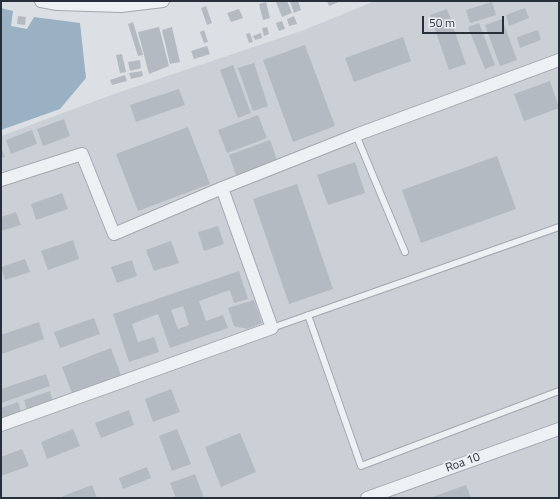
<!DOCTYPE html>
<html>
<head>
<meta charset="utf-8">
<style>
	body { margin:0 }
	#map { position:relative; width:560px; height:499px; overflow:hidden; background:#dce0e5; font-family:"Titillium Web",sans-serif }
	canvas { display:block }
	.frame { position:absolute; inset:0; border:2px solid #27303a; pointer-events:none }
	.scale { position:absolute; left:422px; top:16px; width:82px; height:18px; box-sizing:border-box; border:2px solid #27303a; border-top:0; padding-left:5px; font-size:12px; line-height:14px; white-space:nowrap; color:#27303a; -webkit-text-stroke:3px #ebeff3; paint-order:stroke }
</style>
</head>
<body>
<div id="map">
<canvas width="560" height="499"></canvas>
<div class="frame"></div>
<div class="scale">50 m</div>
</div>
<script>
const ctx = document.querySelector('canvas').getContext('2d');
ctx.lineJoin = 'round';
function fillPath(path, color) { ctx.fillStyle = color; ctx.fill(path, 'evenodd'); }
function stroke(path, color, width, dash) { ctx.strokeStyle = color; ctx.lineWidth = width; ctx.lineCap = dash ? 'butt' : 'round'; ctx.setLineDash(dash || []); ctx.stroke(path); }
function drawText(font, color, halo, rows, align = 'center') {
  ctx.font = font + ' "Titillium Web",sans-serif'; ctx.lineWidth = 4; ctx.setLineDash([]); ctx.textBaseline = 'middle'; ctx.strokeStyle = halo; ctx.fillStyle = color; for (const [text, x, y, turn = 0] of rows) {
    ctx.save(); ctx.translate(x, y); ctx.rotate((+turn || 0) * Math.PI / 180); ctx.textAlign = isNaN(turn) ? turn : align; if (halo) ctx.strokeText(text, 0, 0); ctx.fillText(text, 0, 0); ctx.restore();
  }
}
fillPath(new Path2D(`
	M375 1H559V498H1V136L114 94 304 30Z`), '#cbd0d6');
fillPath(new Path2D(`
	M1 8 13 11 11 26 27 29 34 17 80 23 86 78 60 109 1 130Z`), '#99b1c3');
fillPath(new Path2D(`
	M279 1H287L292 13 282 17 276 2Z
	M290 1H298L301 10 294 13Z
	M327 1H341L329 6Z
	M266 2 270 18 263 20 259 4Z
	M492 2 496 15 470 23 466 10Z
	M206 6 212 23 207 25 201 8Z
	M525 8 529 18 509 26 506 15Z
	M239 9 243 18 231 22 227 13Z
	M447 9 466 64 449 70 430 15Z
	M18 16 26 17 25 25 17 24Z
	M294 16 297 24 289 26 287 19Z
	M502 19 517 60 500 66 485 25Z
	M282 21 285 29 279 31 276 23Z
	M133 22 143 55 138 56 128 24Z
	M479 23 495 65 485 69 468 27Z
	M159 27 169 66 149 74 138 32Z
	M172 27 180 62 170 64 162 30Z
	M267 27 269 34 264 36 262 28Z
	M204 30 208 42 204 43 200 32Z
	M538 30 541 40 520 48 517 37Z
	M250 33 253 42 249 43 246 34Z
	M261 33 262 38 255 40 253 36Z
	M403 37 411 61 354 82 345 58Z
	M305 45 335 126 293 142 263 60Z
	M207 46 210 54 194 59 191 51Z
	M122 54 126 72 120 73 116 55Z
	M140 60 141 68 130 71 128 62Z
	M254 63 268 106 253 111 238 68Z
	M233 65 251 113 238 118 220 70Z
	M142 71 143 76 131 79 129 73Z
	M125 75 127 81 112 85 110 80Z
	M550 81 559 108 524 121 514 94Z
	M179 89 185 105 136 122 130 105Z
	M258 115 267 138 227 153 218 130Z
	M64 119 70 136 43 146 37 129Z
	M188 127 210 184 138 211 116 154Z
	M32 130 37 144 11 154 6 140Z
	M270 140 277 160 236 175 229 155Z
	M1 148 5 157 1 158Z
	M497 156 516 209 421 243 402 190Z
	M355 162 365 193 328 205 317 175Z
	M297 184 333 289 289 304 253 199Z
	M62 193 68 209 36 220 31 204Z
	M16 212 21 225 1 231V217Z
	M218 226 224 244 204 251 198 232Z
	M73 240 79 259 48 270 41 251Z
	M171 241 179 263 154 271 146 250Z
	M25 259 30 272 5 280 1 267Z
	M132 260 137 276 117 283 111 267Z
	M239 271 248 299 234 303 230 290 199 301 206 321 223 315 228 328 170 348 158 314 132 324 138 342 154 337 159 352 129 362 113 314ZM183 306 189 325 178 329 171 310Z
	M254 300 262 323 247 329 234 326 228 308Z
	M94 318 100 334 60 348 54 332Z
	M39 322 44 339 2 354 1 335Z
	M111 348 121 375 72 393 62 367Z
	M46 374 50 386 1 403V389Z
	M171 389 180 412 153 422 145 399Z
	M50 391 53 401 27 410 24 400Z
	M18 402 21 412 1 419V408Z
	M129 410 134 425 101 438 95 423Z
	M73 429 80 446 47 459 41 442Z
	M177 429 191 464 172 471 159 436Z
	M240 433 256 472 221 487 205 447Z
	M22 449 29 466 1 476V457Z
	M147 467 151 478 123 489 119 478Z
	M195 474 204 498H176L170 483Z
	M92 485 97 498H63V496Z
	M466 485 471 498H430Z`), '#b4bac1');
const service = new Path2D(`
	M356 135 405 252
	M308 315 361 466 559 391
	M272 328 559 227`);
const minor = new Path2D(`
	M41 1 57 4 121 6 163 1
	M1 180 82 154 114 234 222 188 356 135 559 60
	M1 425 272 328 222 188
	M367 498 559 429`);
stroke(service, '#a2a8ae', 8);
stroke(minor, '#a2a8ae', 14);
stroke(service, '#eef1f4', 6);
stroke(minor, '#eef1f4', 12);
drawText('12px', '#27303a', '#ebeff3', [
	["Roa 10",463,463,-20]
]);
</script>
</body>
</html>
